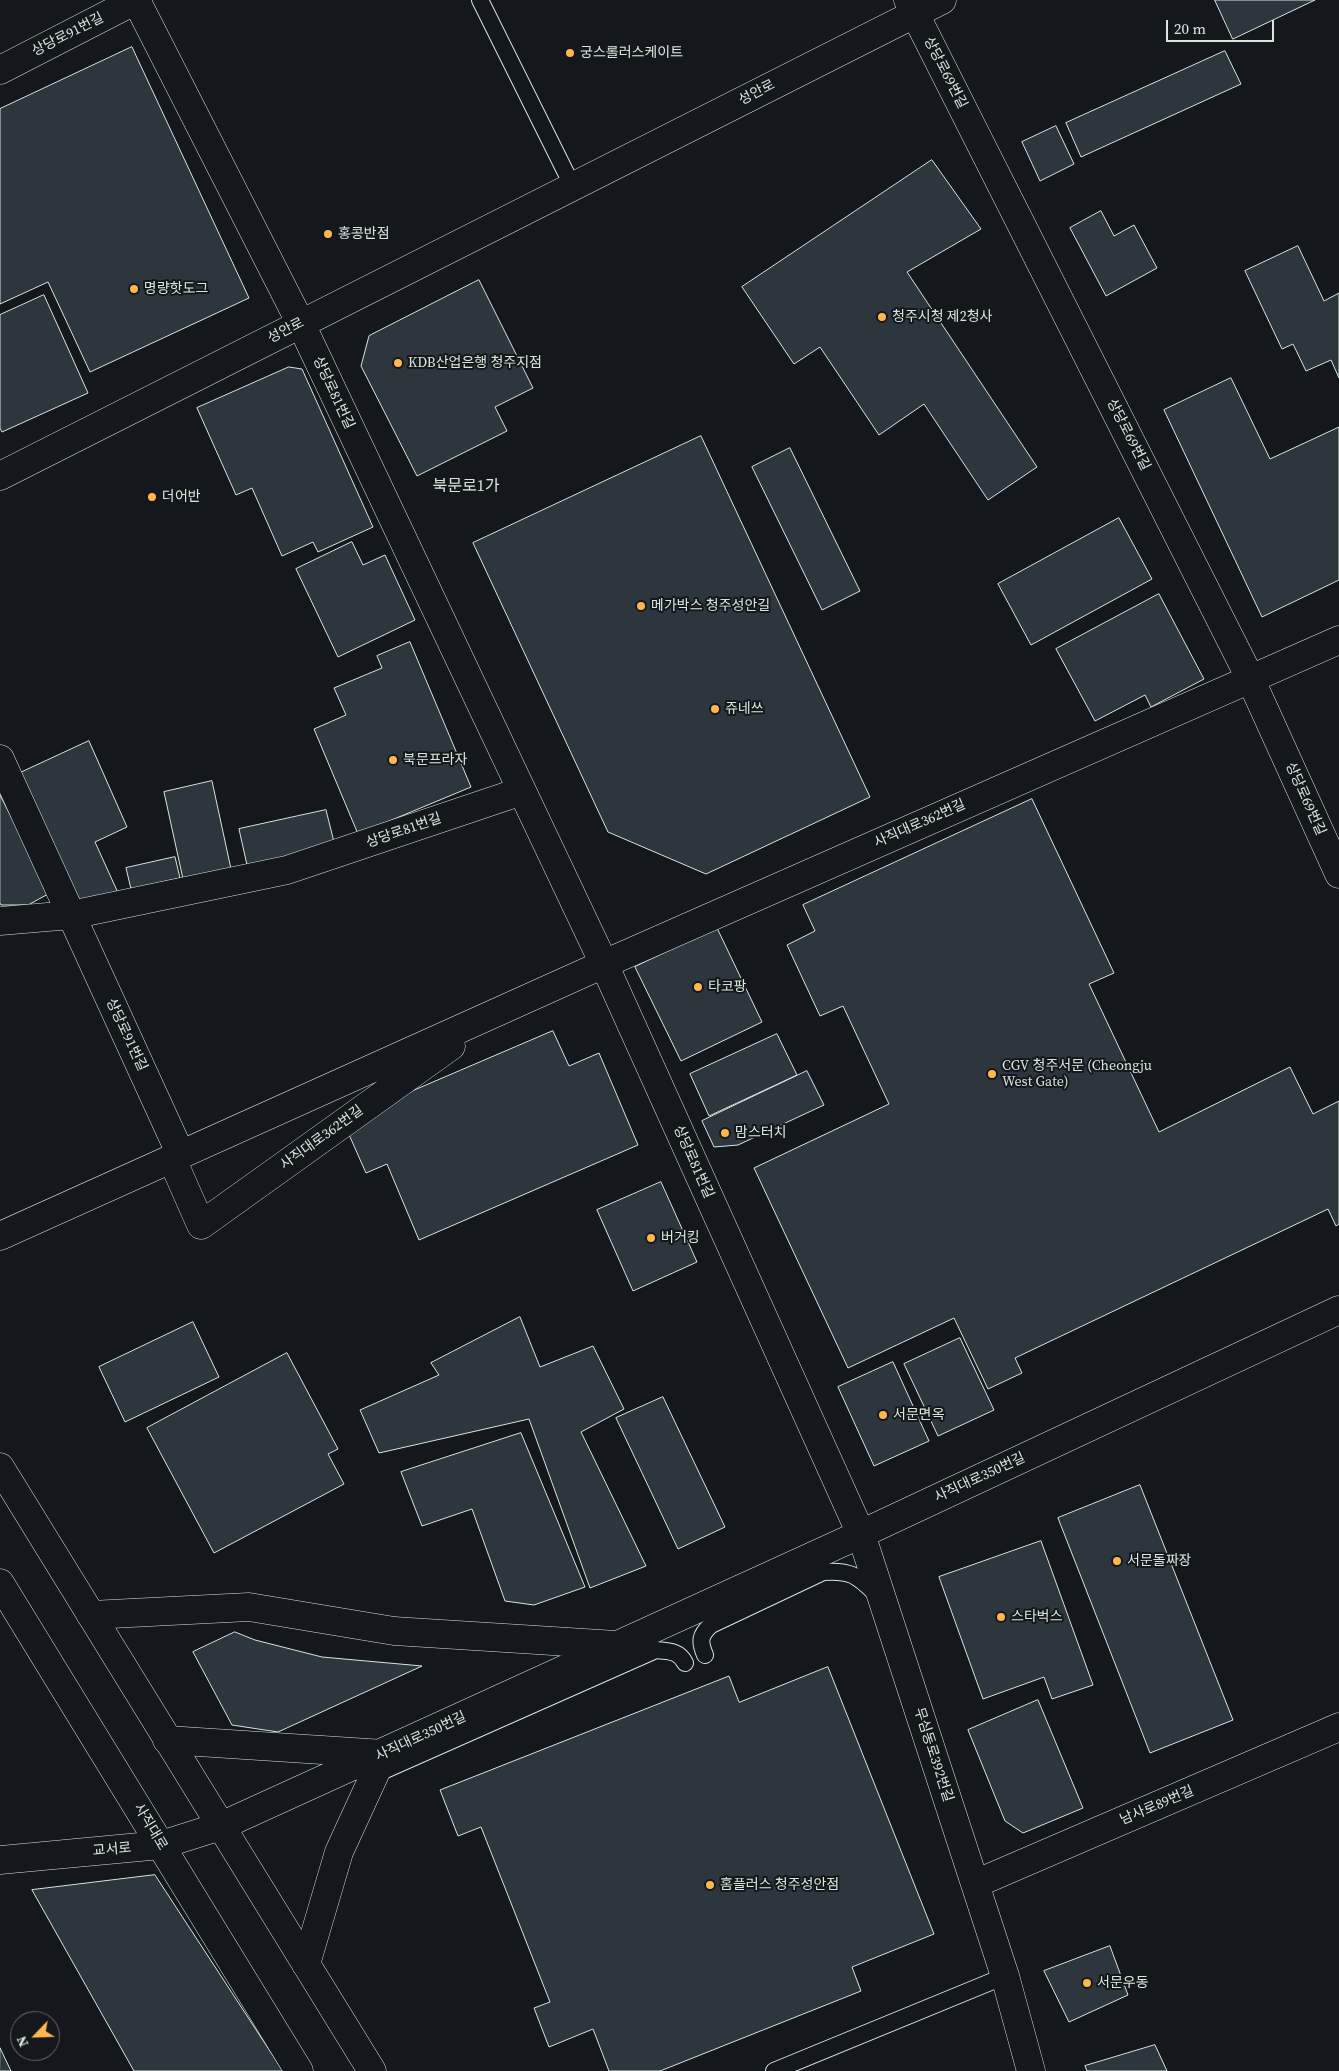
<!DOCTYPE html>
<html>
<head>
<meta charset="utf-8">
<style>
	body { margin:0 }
	#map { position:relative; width:1339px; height:2071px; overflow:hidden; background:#14181c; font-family:"Source Serif 4",serif }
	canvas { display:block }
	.north { position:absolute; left:10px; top:2011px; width:50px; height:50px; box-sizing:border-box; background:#14181c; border:1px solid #626a69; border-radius:50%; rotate:246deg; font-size:14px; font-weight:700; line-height:20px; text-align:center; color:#d8e6dc }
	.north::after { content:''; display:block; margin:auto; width:18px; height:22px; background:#ffb74d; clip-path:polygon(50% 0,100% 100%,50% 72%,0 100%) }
	.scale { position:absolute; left:1166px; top:20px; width:108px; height:22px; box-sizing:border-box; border:2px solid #d8e6dc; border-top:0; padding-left:6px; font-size:15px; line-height:18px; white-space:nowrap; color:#d8e6dc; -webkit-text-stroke:4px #14181c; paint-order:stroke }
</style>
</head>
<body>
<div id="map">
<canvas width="1339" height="2071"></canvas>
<div class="north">N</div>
<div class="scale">20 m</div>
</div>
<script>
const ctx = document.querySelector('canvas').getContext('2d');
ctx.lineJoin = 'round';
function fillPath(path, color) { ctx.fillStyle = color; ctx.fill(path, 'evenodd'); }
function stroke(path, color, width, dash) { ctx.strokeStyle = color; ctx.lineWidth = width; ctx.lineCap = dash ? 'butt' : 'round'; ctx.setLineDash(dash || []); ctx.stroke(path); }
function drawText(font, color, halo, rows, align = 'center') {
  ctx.font = font + ' "Source Serif 4","Noto Sans KR",serif'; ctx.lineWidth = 4; ctx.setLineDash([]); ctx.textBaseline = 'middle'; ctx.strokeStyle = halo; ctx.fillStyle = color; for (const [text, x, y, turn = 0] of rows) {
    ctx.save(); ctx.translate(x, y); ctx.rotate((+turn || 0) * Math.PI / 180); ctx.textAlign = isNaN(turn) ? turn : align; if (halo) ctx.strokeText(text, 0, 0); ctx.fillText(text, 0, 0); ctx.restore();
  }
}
const building = new Path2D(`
	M1215 0H1315L1233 39Z
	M132 47 249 298 90 372 48 282 0 304V109Z
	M1225 51 1241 84 1081 157 1066 123Z
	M1056 126 1074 164 1040 181 1022 142Z
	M932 160 981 229 907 272 1037 467 988 500 924 404 879 435 820 347 794 364 742 287Z
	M1101 211 1114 236 1134 225 1157 268 1106 296 1070 228Z
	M1298 246 1324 301 1339 293V378L1331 360 1306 371 1293 344 1282 349 1245 271Z
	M479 280 533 388 495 407 507 431 417 476 361 366 369 336Z
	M44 295 88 393 2 432 0 428V315Z
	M289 367 302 369 373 527 318 552 313 542 282 556 252 488 236 495 197 408Z
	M1231 378 1270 459 1339 427V580L1262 617 1164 410Z
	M701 436 870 797 706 874 608 832 473 543Z
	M790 448 860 591 822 610 752 467Z
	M1119 518 1152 579 1031 645 998 584Z
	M352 542 363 565 385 555 415 620 338 657 296 569Z
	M1159 594 1204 679 1151 707 1145 695 1095 721 1056 649Z
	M410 642 471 787 358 834 314 729 346 715 334 688 382 668 377 656Z
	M89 741 127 827 95 842 124 906 73 929 5 780Z
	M212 781 231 869 183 879 164 792Z
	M0 795 50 893 28 905H1L0 903Z
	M1032 799 1114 973 1089 984 1159 1132 1290 1067 1313 1114 1339 1101V1224L1336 1226 1328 1209 1015 1358 1022 1373 988 1389 954 1318 848 1368 754 1168 889 1104 843 1006 820 1016 787 945 815 931 803 905Z
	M326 810 335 846 247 865 239 829Z
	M175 857 180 878 131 889 126 868Z
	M717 928 762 1022 681 1061 635 967Z
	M553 1031 569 1066 599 1053 638 1145 419 1240 387 1164 366 1173 343 1121Z
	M777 1034 797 1075 709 1116 690 1074Z
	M807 1071 824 1105 738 1145 714 1147 702 1121Z
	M661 1182 697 1262 633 1291 597 1210Z
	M520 1317 540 1367 593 1346 624 1409 581 1432 646 1566 590 1588 529 1419 379 1453 360 1410 439 1375 431 1363Z
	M193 1322 219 1377 125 1422 99 1367Z
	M960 1338 994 1410 938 1436 904 1364Z
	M287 1353 338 1449 328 1454 344 1484 214 1553 147 1428Z
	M893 1362 929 1441 874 1466 838 1387Z
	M663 1397 725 1527 678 1549 616 1418Z
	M521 1433 585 1587 534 1605 505 1601 472 1509 422 1526 401 1472Z
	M1140 1485 1233 1720 1150 1753 1058 1518Z
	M1041 1541 1093 1685 1052 1699 1044 1677 983 1699 939 1577Z
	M235 1632 255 1640 322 1657 422 1666 278 1732 232 1725 193 1652Z
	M828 1667 934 1934 852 1967 861 1991 660 2071H609L593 2029 549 2047 534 2008 550 2002 481 1827 458 1836 440 1790 729 1676 739 1702Z
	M1038 1700 1083 1808 1023 1833 1005 1821 968 1730Z
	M155 1875 283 2071H134L32 1890Z
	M1110 1946 1128 1995 1069 2022 1044 1971Z
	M1155 2045 1167 2071H1087L1085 2066Z
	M0 2048 11 2071H0Z`);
fillPath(building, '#2c363c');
stroke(building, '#d8e6dc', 1);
const lane = new Path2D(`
	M480 0 573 187
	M705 1655C699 1641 700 1635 711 1625L823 1572C850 1570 857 1575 876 1594
	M374 1775 656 1650C669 1651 679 1651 685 1663
	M774 2071 1005 1976`);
const street = new Path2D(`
	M908 0 1250 678 1339 874
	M0 70 136 0 301 324 604 964 861 1534 1005 1976 1031 2071
	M0 476 942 0
	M0 759 181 1155
	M0 921 71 915 287 870 522 791
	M172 1159 201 1225 451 1046
	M0 1236 604 964 1339 640
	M91 1615 249 1607 394 1631 616 1645
	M167 1740 384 1754 339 1852 306 1964
	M0 1860 161 1845 221 1826 861 1534 1339 1310
	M975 1884 1339 1727`);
const secondary = new Path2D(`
	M0 1467 372 2071
	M0 1583 299 2071`);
stroke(lane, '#d8e6dc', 18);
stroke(street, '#d8e6dc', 29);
stroke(secondary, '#d8e6dc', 29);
stroke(lane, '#14181c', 16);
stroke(street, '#14181c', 28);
stroke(secondary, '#14181c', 28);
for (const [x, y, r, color] of [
	[570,53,5,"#ffb74d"],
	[328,234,5,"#ffb74d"],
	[134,289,5,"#ffb74d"],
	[882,317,5,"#ffb74d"],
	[398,363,5,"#ffb74d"],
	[152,497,5,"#ffb74d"],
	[641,606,5,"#ffb74d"],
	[715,709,5,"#ffb74d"],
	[393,760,5,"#ffb74d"],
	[698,987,5,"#ffb74d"],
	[992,1074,5,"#ffb74d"],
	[725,1133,5,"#ffb74d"],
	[651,1238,5,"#ffb74d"],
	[883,1415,5,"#ffb74d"],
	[1117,1561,5,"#ffb74d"],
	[1001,1617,5,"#ffb74d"],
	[710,1885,5,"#ffb74d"],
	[1087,1983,5,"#ffb74d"]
]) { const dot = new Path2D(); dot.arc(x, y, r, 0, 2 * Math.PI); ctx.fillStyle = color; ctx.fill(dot); stroke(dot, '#14181c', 2); }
drawText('14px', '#d8e6dc', '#14181c', [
	["상당로91번길",68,35,-27],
	["상당로69번길",945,73,63],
	["성안로",757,93,-27],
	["성안로",286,331,-27],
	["상당로81번길",333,393,65],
	["상당로69번길",1128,435,63],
	["상당로69번길",1305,799,66],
	["사직대로362번길",920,824,-24],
	["상당로81번길",404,831,-19],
	["상당로91번길",126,1035,65],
	["사직대로362번길",322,1138,-36],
	["상당로81번길",693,1162,66],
	["사직대로350번길",980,1478,-25],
	["사직대로350번길",421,1737,-25],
	["무심동로392번길",933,1755,72],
	["남사로89번길",1157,1806,-23],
	["사직대로",150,1827,59],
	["교서로",112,1850,-5]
]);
drawText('14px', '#d8e6dc', '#14181c', [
	["궁스롤러스케이트",580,53],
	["홍콩반점",338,234],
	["명량핫도그",144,289],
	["청주시청 제2청사",892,317],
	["KDB산업은행 청주지점",408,363],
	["더어반",162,497],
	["메가박스 청주성안길",651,606],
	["쥬네쓰",725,709],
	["북문프라자",403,760],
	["타코팡",708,987],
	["CGV 청주서문 (Cheongju",1002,1066],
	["West Gate)",1002,1082],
	["맘스터치",735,1133],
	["버거킹",661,1238],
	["서문면옥",893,1415],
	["서문돌짜장",1127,1561],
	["스타벅스",1011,1617],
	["홈플러스 청주성안점",720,1885],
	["서문우동",1097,1983]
], 'left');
drawText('16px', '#d8e6dc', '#14181c', [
	["북문로1가",466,487]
]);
</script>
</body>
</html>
